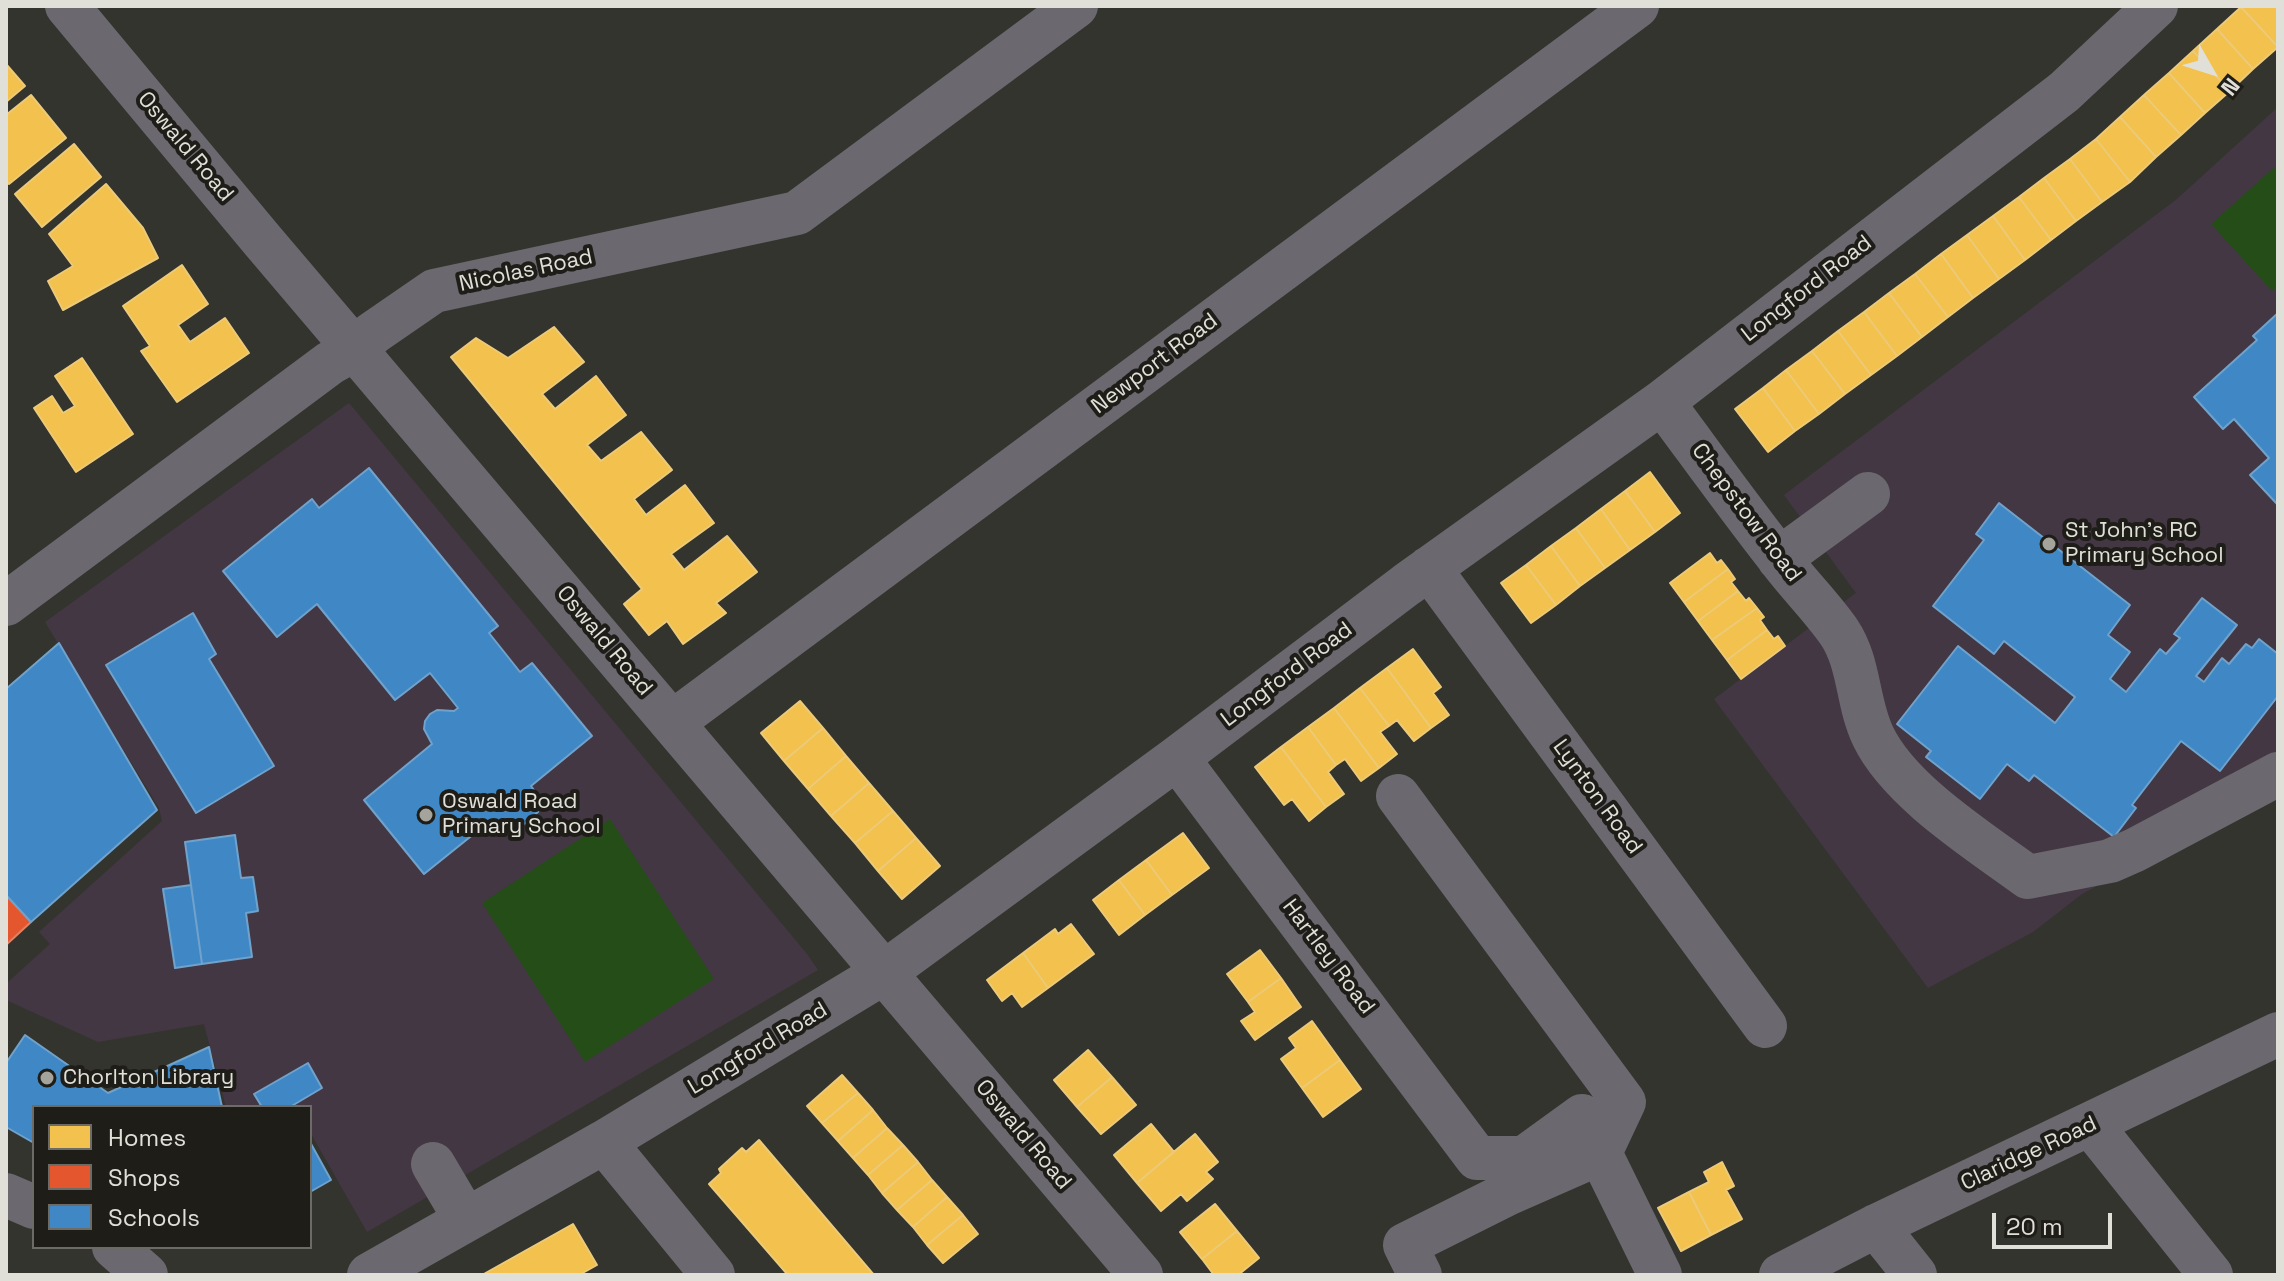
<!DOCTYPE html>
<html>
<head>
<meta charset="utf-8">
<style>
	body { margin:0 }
	#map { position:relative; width:2284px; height:1281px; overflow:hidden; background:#34342e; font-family:"Space Grotesk",sans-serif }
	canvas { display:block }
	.frame { position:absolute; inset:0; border:8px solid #e1e0d8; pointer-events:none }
	.legend { position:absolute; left:32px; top:1105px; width:280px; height:144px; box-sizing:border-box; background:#1e1d18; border:2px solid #6c6b65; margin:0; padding:10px 14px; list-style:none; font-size:24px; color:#e1e0d8 }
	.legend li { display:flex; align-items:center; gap:16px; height:40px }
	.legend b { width:40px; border:2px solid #6c6b65 }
	.north { position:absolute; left:2172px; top:32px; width:80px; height:80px; -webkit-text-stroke:6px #1e1d18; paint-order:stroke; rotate:129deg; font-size:22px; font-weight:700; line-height:32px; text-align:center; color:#e1e0d8 }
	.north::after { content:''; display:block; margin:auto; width:28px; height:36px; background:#e1e0d8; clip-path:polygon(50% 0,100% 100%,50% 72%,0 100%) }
	.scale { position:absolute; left:1992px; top:1213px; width:120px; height:36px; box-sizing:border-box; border:4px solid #e1e0d8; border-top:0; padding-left:10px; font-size:24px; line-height:28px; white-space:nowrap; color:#e1e0d8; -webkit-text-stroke:6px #1e1d18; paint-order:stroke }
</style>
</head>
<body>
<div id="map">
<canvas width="2284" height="1281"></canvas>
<div class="frame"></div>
<ul class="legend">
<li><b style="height:22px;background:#f2c14e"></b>Homes</li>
<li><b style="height:22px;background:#e4572e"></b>Shops</li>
<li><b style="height:22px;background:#3f88c5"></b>Schools</li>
</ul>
<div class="north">N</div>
<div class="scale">20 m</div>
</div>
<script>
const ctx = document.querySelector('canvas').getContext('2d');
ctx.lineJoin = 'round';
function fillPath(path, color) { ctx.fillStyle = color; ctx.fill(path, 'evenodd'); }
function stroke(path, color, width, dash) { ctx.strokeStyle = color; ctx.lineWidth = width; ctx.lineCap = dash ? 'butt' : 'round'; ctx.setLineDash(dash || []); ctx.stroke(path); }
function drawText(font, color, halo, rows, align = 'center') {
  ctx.font = font + ' "Space Grotesk",sans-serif'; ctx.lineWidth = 8; ctx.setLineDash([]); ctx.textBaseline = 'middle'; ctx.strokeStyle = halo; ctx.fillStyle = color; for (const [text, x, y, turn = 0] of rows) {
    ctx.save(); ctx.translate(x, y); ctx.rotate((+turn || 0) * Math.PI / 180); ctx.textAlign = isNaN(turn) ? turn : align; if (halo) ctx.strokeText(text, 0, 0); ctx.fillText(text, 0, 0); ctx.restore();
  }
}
fillPath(new Path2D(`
	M2278 107V790L2082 894 2033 932 1928 988 1714 699 1856 593 1784 495 2177 199Z
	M349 403 807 954 818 970 367 1232 310 1132V1107H296L291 1099 276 1107H226L204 1024 98 1042 6 1000V984L50 944 39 932 162 821 159 808 45 622Z`), '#433744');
fillPath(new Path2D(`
	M2278 164V285L2272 291 2211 224Z
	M610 819 714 979 585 1062 482 903Z`), '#254d18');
const homes = new Path2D(`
	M2278 6V47L2241 7Z
	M2241 7 2278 47 2253 69 2217 29Z
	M2217 29 2253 69 2230 91 2193 51Z
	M2193 51 2230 91 2205 113 2169 73Z
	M6 64 25 86 6 102Z
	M2169 73 2205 113 2181 135 2144 95Z
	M31 95 66 138 9 184 6 180V115Z
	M2144 95 2181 135 2156 157 2120 117Z
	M2120 117 2156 157 2130 182 2096 139Z
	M2096 139 2130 182 2102 202 2070 159Z
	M74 144 101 177 42 227 15 194Z
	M2070 159 2102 202 2076 221 2044 178Z
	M2044 178 2076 221 2051 240 2019 197Z
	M106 184 143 228 158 258 63 310 48 281 73 266 49 234Z
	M2019 197 2051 240 2025 260 1993 216Z
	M1993 216 2025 260 1999 279 1967 235Z
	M1967 235 1999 279 1973 298 1941 254Z
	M1941 254 1973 298 1948 317 1915 274Z
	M182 265 208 304 178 325 190 342 225 318 249 353 177 402 141 351 150 346 123 306Z
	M1915 274 1948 317 1922 337 1889 293Z
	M1889 293 1922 337 1897 356 1864 312Z
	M1864 312 1897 356 1871 375 1838 331Z
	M554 327 584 362 542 394 555 409 596 376 626 415 587 445 601 461 641 432 672 470 634 499 646 515 685 485 714 523 671 554 684 570 727 536 757 572 716 603 726 613 683 644 667 621 649 635 624 604 642 589 451 357 476 338 508 358Z
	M1838 331 1871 375 1845 394 1812 351Z
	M1812 351 1845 394 1819 414 1786 370Z
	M82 358 133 434 76 472 34 408 52 396 63 413 75 406 55 376Z
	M1786 370 1819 414 1795 431 1763 388Z
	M1763 388 1795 431 1768 452 1735 409Z
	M1650 472 1680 513 1655 532 1625 491Z
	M1625 491 1655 532 1630 550 1601 509Z
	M1601 509 1630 550 1605 568 1576 528Z
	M1576 528 1605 568 1580 586 1551 546Z
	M1551 546 1580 586 1556 605 1526 565Z
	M1710 553 1717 563 1721 560 1728 569 1684 602 1670 583Z
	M1526 565 1556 605 1531 623 1501 583Z
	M1728 569 1735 579 1731 582 1738 591 1698 621 1684 602Z
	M1738 591 1746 601 1749 598 1757 608 1712 640 1698 621Z
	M1757 608 1764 617 1760 620 1767 630 1727 660 1712 640Z
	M1767 630 1774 639 1778 636 1785 646 1741 679 1727 660Z
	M1413 649 1441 687 1433 693 1449 715 1431 728 1387 668Z
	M1387 668 1431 728 1414 741 1397 720 1389 726 1360 688Z
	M1360 688 1389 726 1380 732 1397 754 1379 768 1334 708Z
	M800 701 823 728 784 761 761 733Z
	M1334 708 1379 768 1361 781 1345 759 1336 765 1308 727Z
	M1308 727 1336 765 1328 772 1344 794 1326 807 1281 747Z
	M823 728 846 756 808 789 784 761Z
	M1281 747 1326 807 1309 821 1292 799 1284 805 1255 767Z
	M846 756 869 783 831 816 808 789Z
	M869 783 893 811 855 843 831 816Z
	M893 811 916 838 878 871 855 843Z
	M1183 833 1209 868 1172 895 1146 860Z
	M916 838 940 866 902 899 878 871Z
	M1146 860 1172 895 1145 915 1119 880Z
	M1119 880 1145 915 1119 935 1093 900Z
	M1071 924 1094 954 1048 988 1023 953 1055 929 1058 934Z
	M1260 950 1281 978 1248 1002 1227 974Z
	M1023 953 1048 988 1022 1007 1012 993 1002 1001 987 980Z
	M1281 978 1301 1007 1255 1040 1241 1021 1255 1012 1248 1002Z
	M1312 1021 1340 1060 1302 1088 1281 1059 1296 1048 1289 1038Z
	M1088 1050 1112 1077 1077 1107 1054 1080Z
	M1340 1060 1361 1089 1323 1117 1302 1088Z
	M842 1075 858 1093 822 1123 807 1106Z
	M1112 1077 1136 1105 1101 1134 1077 1107Z
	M858 1093 873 1110 838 1141 822 1123Z
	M873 1110 887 1128 853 1158 838 1141Z
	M1151 1124 1174 1152 1137 1183 1114 1155Z
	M887 1128 903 1145 868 1175 853 1158Z
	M1195 1134 1218 1162 1206 1172 1213 1179 1187 1201 1181 1194 1161 1211 1137 1183Z
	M759 1140 874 1275H788L709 1184 721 1173 719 1169 742 1148 746 1152Z
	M903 1145 918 1162 882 1193 868 1175Z
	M918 1162 932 1180 897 1210 882 1193Z
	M1722 1162 1734 1186 1726 1190 1742 1219 1711 1235 1689 1192 1709 1182 1704 1172Z
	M932 1180 947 1197 913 1227 897 1210Z
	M1689 1192 1711 1235 1681 1251 1658 1208Z
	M947 1197 963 1215 927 1245 913 1227Z
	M1215 1204 1237 1231 1202 1259 1180 1232Z
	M963 1215 978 1234 943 1263 927 1245Z
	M573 1224 597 1265 579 1275H482Z
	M1237 1231 1259 1258 1238 1275H1214L1202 1259Z`);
fillPath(homes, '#f2c14e');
stroke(homes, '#edca77', 2);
const shops = new Path2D(`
	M6 895 31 922 6 945Z`);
fillPath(shops, '#e4572e');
stroke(shops, '#e38061', 2);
const schools = new Path2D(`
	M2278 313V504H2277L2250 475 2269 458 2234 419 2223 429 2194 397 2257 340 2253 336Z
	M369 468 498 626 489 633 520 672 532 663 592 736 531 786 539 797 538 812 512 834 498 831 490 821 424 874 364 800 432 744 424 729 425 721 430 714 437 710 454 711 458 708 430 673 395 700 317 604 277 637 223 571 312 499 319 508Z
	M1999 503 2130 605 2108 635 2130 652 2110 679 2126 692 2160 649 2166 654 2180 638 2174 634 2202 598 2237 625 2196 676 2204 682 2222 658 2229 664 2246 644 2252 648 2259 639 2278 654V696L2220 771 2181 741 2132 805 2136 808 2114 837 2034 775 2029 781 2007 764 1980 799 1926 757 1931 751 1897 724 1958 646 2055 723 2075 697 2004 641 1994 654 1933 606 1984 540 1976 534Z
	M193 613 216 654 209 659 274 766 196 813 106 665Z
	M59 643 157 810 31 922 6 895V689Z
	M235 835 241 878 253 877 258 911 246 913 252 957 202 964 185 842Z
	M191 885 202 964 175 968 163 889Z
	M25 1035 108 1093 209 1047 222 1107H34V1143L6 1127V1063Z
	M308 1063 322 1088 290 1107H262L254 1094Z
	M310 1142 331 1180 310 1192Z`);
fillPath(schools, '#3f88c5');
stroke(schools, '#70a2cb', 2);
stroke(new Path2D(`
	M67 6 262 240 1141 1275
	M1662 402C1700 453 1738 506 1778 557 1797 583 1821 606 1839 632 1860 663 1857 703 1873 736 1899 791 1979 841 2028 877L2110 861 2135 850 2278 774
	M1779 559 1868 494
	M1429 568 1765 1026
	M6 604 330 363 355 349 373 333 434 291 797 213 1076 6
	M673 722 1637 6
	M1177 758 1477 1158H1524L1582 1116 1600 1153
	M1398 796 1624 1102 1600 1153
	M2091 1125 2211 1275
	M604 1142 713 1275
	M433 1164 466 1220
	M1876 1226 1915 1275
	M369 1275 604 1142 885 972 1177 758 1406 585 1662 402 2064 92 2156 6
	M1420 1275 1405 1245 1509 1193 1600 1153 1660 1275
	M1781 1275 1876 1226 2278 1034`), '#6b696f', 44);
stroke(new Path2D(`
	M6 1195 34 1207
	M114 1247 146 1275`), '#6b696f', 44);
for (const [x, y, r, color] of [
	[2049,544,8,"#a4a49c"],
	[426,815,8,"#a4a49c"],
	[47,1078,8,"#a4a49c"]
]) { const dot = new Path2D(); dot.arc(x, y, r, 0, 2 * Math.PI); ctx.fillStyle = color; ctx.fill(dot); stroke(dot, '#1e1d18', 3); }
drawText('22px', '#e1e0d8', '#1e1d18', [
	["Oswald Road",185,147,50],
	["Nicolas Road",526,271,-12],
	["Longford Road",1807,289,-38],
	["Newport Road",1155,364,-37],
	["Chepstow Road",1746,513,53],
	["Oswald Road",604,641,50],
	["Longford Road",1287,675,-37],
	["Lynton Road",1597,797,54],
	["Hartley Road",1328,957,53],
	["Longford Road",758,1049,-31],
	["Oswald Road",1023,1135,50],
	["Claridge Road",2029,1154,-25]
]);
drawText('22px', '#e1e0d8', '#1e1d18', [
	["St John's RC",2065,531],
	["Primary School",2065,556],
	["Oswald Road",442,802],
	["Primary School",442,827],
	["Chorlton Library",63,1078]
], 'left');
</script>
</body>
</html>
